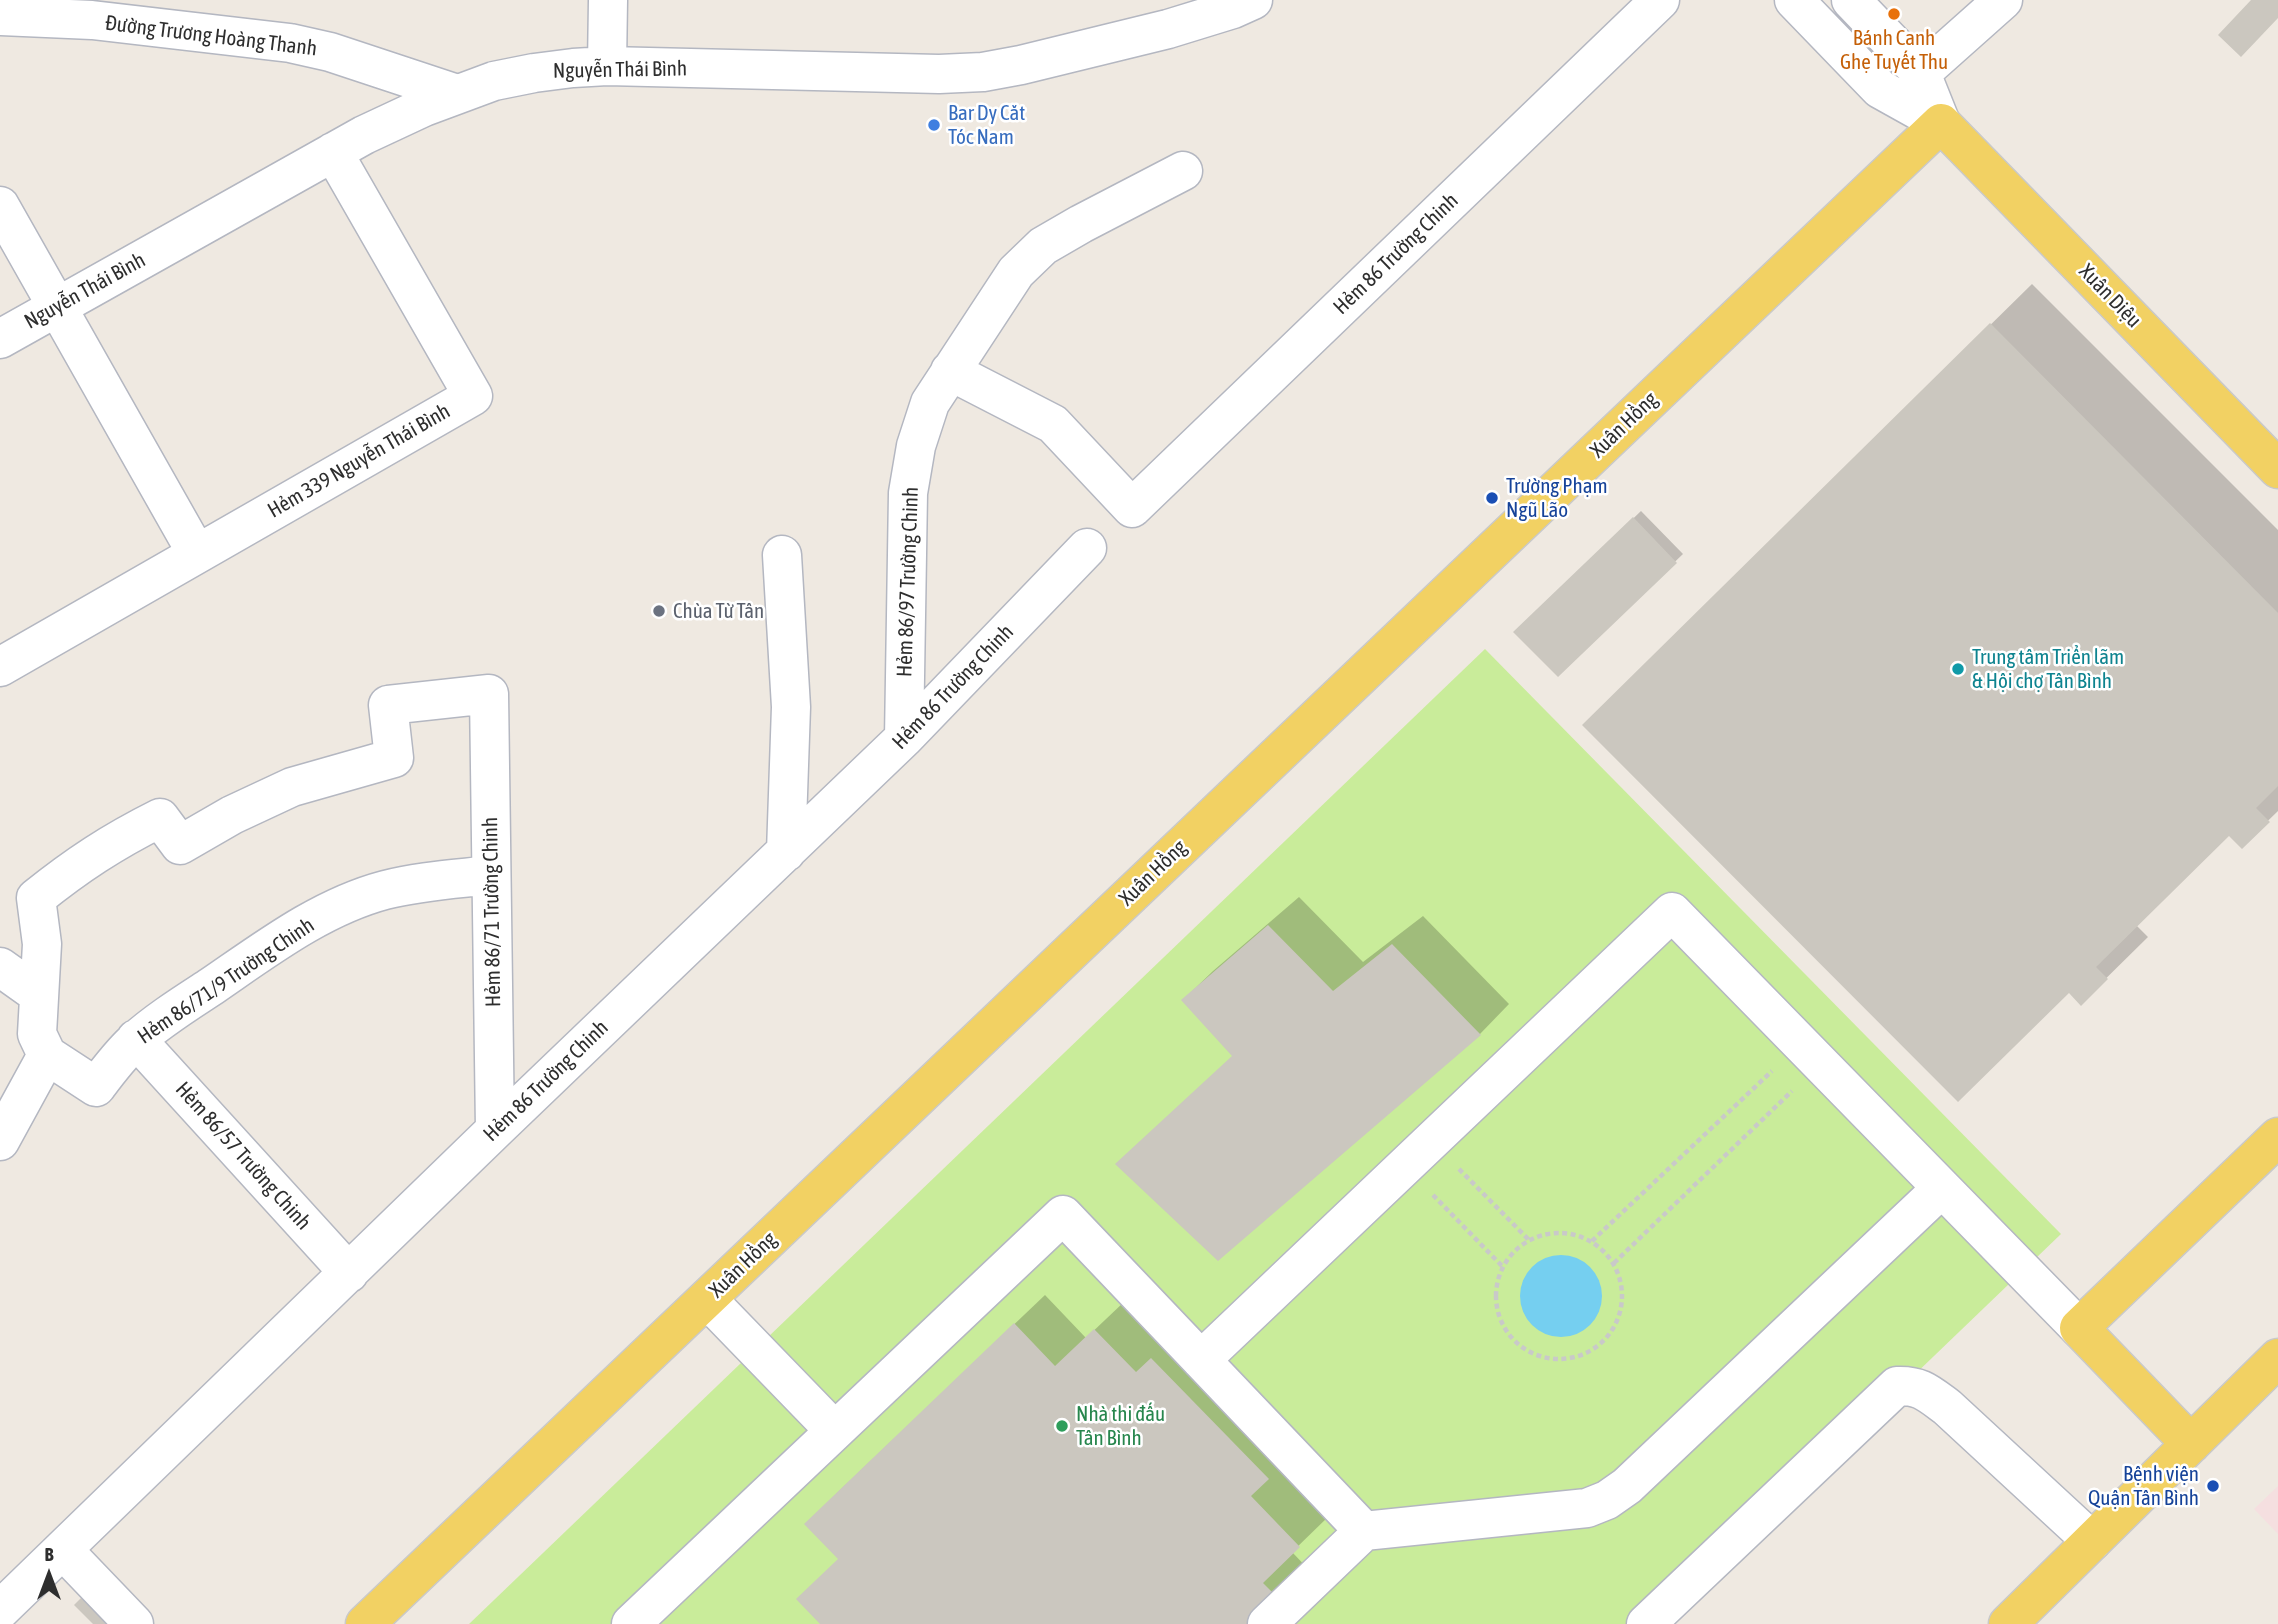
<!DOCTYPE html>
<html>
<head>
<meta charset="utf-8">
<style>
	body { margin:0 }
	#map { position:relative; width:2278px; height:1624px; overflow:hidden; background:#efe9e1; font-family:"Asap Condensed",sans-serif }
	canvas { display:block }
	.north { position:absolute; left:14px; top:1540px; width:70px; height:70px; -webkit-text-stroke:5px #fff; paint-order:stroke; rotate:0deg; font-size:19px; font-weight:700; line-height:28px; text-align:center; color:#2e2e2e }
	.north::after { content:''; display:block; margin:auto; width:24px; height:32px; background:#2e2e2e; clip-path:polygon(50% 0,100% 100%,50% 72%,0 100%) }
</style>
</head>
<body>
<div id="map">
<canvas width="2278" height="1624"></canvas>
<div class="north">B</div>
</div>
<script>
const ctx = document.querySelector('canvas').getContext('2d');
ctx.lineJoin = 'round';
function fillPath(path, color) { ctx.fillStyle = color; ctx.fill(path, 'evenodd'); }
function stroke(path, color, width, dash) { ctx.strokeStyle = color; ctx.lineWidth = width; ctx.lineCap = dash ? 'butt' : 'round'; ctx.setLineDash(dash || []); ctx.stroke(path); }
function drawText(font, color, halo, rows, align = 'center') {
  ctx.font = font + ' "Asap Condensed",sans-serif'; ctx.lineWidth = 5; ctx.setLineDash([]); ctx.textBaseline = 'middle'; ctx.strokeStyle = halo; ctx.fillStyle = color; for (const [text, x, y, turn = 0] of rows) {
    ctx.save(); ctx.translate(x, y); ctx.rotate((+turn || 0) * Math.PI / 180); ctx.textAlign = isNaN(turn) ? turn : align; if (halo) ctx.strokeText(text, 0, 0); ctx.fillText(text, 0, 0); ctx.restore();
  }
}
fillPath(new Path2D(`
	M2278 1486V1534L2254 1509Z`), '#f5dfe0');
fillPath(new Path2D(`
	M1485 649 2061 1234 1655 1624H469Z`), '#c9ec9a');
fillPath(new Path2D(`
	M1520 1296a41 41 0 1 1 82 0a41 41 0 1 1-82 0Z`), '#75cff0');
fillPath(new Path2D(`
	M2032 284 2278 530V811L2242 846 2229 834 2136 925 2148 937 2081 1003 2069 991 1625 684Z
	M1641 511 1683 554 1558 674 1516 632Z
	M1299 897 1363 962 1423 916 1509 1004 1480 1034 1234 1055 1183 1000 1213 971Z
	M1045 1295 1086 1338 1125 1301 1329 1516 1292 1552 1313 1574 1262 1624H822L840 1558 836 1494Z`), '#0003');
fillPath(new Path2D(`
	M2251 0H2278V18L2241 57 2218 35Z
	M1990 323 2278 613V786L2256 808 2270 822 2242 849 2229 836 2096 967 2108 979 2081 1006 2069 993 1958 1102 1582 725Z
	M1633 517 1677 563 1558 677 1513 632Z
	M1268 925 1333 991 1392 944 1481 1035 1218 1261 1115 1164 1232 1056 1181 1000Z
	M1014 1323 1055 1366 1094 1329 1136 1372 1151 1358 1269 1479 1251 1496 1300 1547 1263 1583 1285 1605 1264 1624H820L796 1599 838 1559 804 1524Z
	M91 1588 122 1624H93L74 1605Z`), '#cbc7bf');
const minor = new Path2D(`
	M1794 0 1880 89 1941 123
	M1851 0 1921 73 1941 123
	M0 16 92 20 290 43 330 52 457 94
	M607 66 608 0
	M1921 73 2003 0
	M0 206 197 554
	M0 339 364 135 424 107 494 81 534 73 573 68 607 66 939 74 983 72 1021 65 1168 29 1233 9 1253 0
	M950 371 1053 424 1132 508 1660 0
	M782 555 791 707 786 852
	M0 667 473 396 333 152
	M904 738 908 493 916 446 930 403 1016 272 1043 246 1081 224 1183 171
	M491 875C456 879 419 881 385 890 321 907 266 949 212 986 186 1003 157 1021 134 1042 119 1056 108 1071 96 1087L47 1055 37 1034 42 944 36 898C77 865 112 842 160 818L180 845 232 815 292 787 394 758 388 705 489 694 495 1130
	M0 967 38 994
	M136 1039 349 1273
	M0 1141 47 1055
	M707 1299 834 1430
	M1201 1360 1672 912 2079 1328
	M63 1550 134 1624
	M0 1610 495 1130 904 738 1087 548
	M631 1624 1063 1215 1364 1531
	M1267 1624 1364 1531 1587 1508 1607 1500 1627 1486 1942 1188
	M1646 1624 1897 1386C1920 1385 1928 1393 1947 1407L2092 1541`);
const major = new Path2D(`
	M2191 1444 2079 1328 2278 1137
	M365 1624 1941 123 2278 469
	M2008 1624 2278 1358`);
stroke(minor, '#b4b7c1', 41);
stroke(major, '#c9c9c9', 41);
stroke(new Path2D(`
	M1459 1169 1529 1240
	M1433 1195 1503 1267
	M1496 1296a63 63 0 1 1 126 0a63 63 0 1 1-126 0Z
	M1592 1241 1772 1071
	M1614 1263 1792 1091`), '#c9c9c9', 4.5, [5, 3.5]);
stroke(minor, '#fff', 38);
stroke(major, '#f2d163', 38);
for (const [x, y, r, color] of [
	[1894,14,7,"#e8710a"],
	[934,125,7,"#3f7fe0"],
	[1492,498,7,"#1a4fb4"],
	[659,611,7,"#6b7280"],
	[1958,669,7,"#0f9aa8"],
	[1062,1426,7,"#2e9e5b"],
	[2213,1486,7,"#1a4fb4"]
]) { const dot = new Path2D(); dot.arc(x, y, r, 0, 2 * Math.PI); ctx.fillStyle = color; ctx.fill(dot); stroke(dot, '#fff', 2.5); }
drawText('21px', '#2e2e2e', '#fff', [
	["Đường Trương Hoàng Thanh",211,36,7],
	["Nguyễn Thái Bình",620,70,-1],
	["Hẻm 86 Trường Chinh",1396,254,-44],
	["Nguyễn Thái Bình",85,291,-29],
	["Xuân Diệu",2110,296,46],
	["Xuân Hồng",1624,425,-44],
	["Hẻm 339 Nguyễn Thái Bình",359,461,-30],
	["Hẻm 86/97 Trường Chinh",908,582,-88],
	["Hẻm 86 Trường Chinh",953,687,-46],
	["Xuân Hồng",1153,873,-44],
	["Hẻm 86/71 Trường Chinh",492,912,-91],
	["Hẻm 86/71/9 Trường Chinh",226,981,-34],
	["Hẻm 86 Trường Chinh",546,1081,-44],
	["Hẻm 86/57 Trường Chinh",243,1156,48],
	["Xuân Hồng",743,1265,-44]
]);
drawText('21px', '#c56008', '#fff', [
	["Bánh Canh",1894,38],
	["Ghẹ Tuyết Thu",1894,62]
]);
drawText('21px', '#366cbe', '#fff', [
	["Bar Dy Cǎt",948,113],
	["Tóc Nam",948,137]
], 'left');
drawText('21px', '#164399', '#fff', [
	["Trường Phạm",1506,486],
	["Ngũ Lão",1506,510],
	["Bệnh viện",2199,1474,"right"],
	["Quận Tân Bình",2199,1498,"right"]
], 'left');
drawText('21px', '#5b616d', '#fff', [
	["Chùa Từ Tân",673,611]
], 'left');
drawText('21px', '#0d838f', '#fff', [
	["Trung tâm Triển lãm",1972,657],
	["& Hội chợ Tân Bình",1972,681]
], 'left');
drawText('21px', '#27864d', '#fff', [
	["Nhà thi đấu",1076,1414],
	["Tân Bình",1076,1438]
], 'left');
</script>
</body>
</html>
